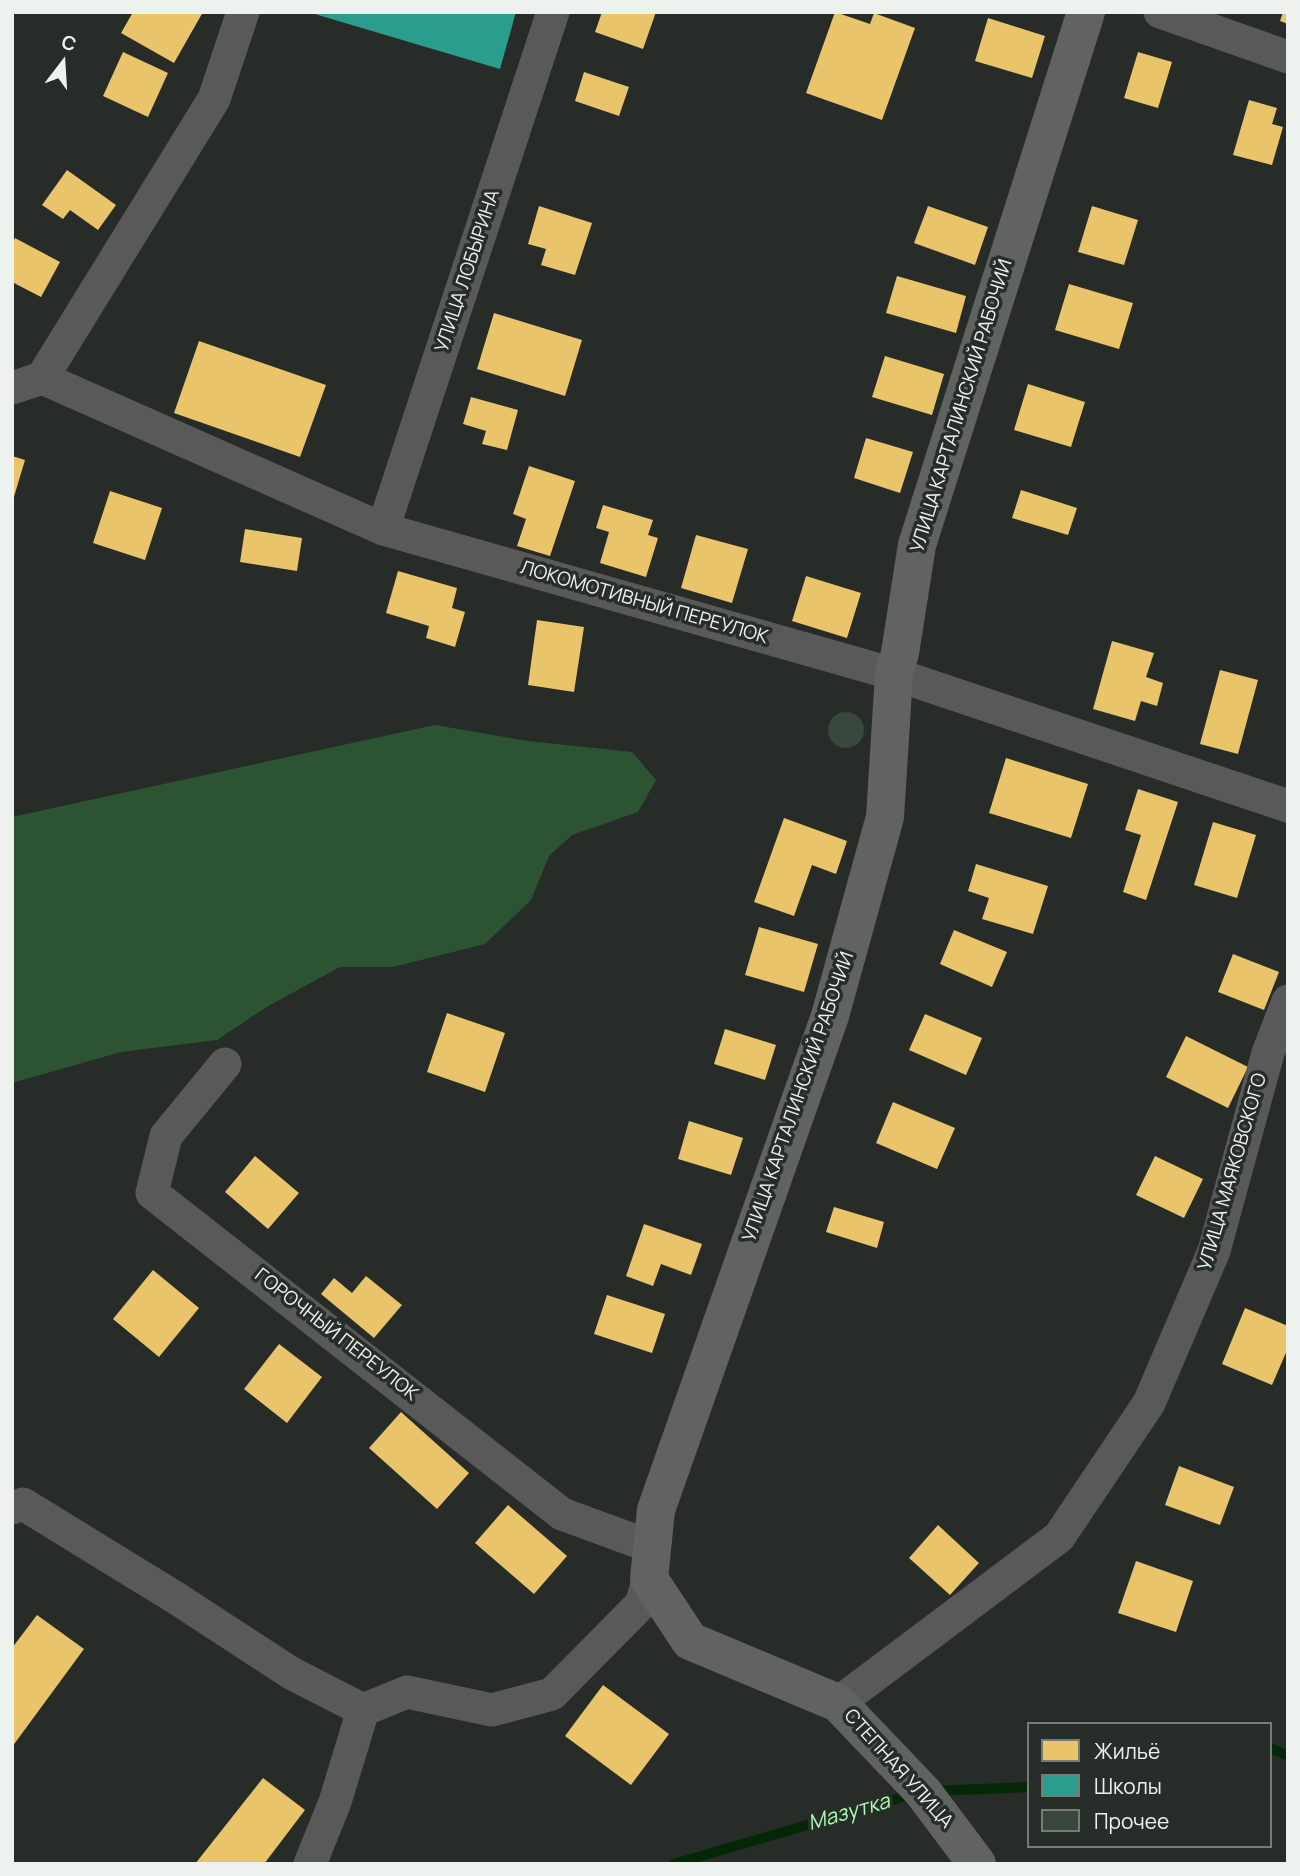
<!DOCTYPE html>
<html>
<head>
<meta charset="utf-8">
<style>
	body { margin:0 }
	#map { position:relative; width:1300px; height:1876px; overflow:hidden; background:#282c29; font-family:Manrope,sans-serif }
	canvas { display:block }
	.frame { position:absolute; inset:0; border:14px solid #eef2ee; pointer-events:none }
	.legend { position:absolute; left:1027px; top:1722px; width:245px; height:126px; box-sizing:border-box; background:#272d28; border:2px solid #777c77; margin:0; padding:9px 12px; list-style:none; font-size:21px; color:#eef2ee }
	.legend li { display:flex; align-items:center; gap:14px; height:35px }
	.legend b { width:35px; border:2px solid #777c77 }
	.north { position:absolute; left:28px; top:28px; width:70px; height:70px; -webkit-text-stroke:5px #272d28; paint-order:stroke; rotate:17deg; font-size:19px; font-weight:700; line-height:28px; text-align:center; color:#eef2ee }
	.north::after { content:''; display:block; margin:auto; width:24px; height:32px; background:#eef2ee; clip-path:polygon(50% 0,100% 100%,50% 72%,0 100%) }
</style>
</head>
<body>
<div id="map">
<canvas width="1300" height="1876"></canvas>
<div class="frame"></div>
<ul class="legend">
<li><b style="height:19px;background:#e9c46a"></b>Жильё</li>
<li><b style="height:19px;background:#2a9d8f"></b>Школы</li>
<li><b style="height:19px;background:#3a473d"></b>Прочее</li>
</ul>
<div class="north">С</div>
</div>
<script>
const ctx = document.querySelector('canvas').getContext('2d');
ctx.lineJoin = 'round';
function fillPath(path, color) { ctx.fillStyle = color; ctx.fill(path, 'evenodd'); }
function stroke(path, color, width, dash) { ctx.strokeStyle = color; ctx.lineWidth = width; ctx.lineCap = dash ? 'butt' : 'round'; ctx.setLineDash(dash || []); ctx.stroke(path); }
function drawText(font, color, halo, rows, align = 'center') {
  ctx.font = font + ' Manrope,sans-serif'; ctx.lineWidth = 7; ctx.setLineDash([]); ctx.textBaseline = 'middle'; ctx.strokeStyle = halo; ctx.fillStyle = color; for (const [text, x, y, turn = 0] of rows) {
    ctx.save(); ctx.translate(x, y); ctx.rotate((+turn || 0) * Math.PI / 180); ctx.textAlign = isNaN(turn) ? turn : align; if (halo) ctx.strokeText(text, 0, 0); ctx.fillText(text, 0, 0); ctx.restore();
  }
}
fillPath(new Path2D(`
	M435 725 528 741 632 752 656 780 638 812 572 835 549 856 531 900 485 944 393 967H340L268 1006 217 1040 121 1052 12 1083V817Z`), '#2c5432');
fillPath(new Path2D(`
	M133 12H203L174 63 121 33Z
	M602 12H656L643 49 595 32Z
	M835 12 870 24 874 13 915 28 882 120 806 93Z
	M1283 12H1288V24L1280 21Z
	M988 18 1045 36 1032 78 975 61Z
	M123 52 168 73 148 117 103 96Z
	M1138 52 1172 62 1158 108 1124 98Z
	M584 72 629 87 619 116 575 101Z
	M1249 100 1277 108 1272 124 1283 127 1272 165 1233 155Z
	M67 170 116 205 98 230 70 210 63 219 42 205Z
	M539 206 592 223 575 275 541 265 546 249 528 244Z
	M928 206 988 227 975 265 914 243Z
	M1092 206 1138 220 1124 265 1078 252Z
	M15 238 60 262 41 297 12 282V244Z
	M897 276 966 296 956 333 886 313Z
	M1069 284 1133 303 1119 349 1055 330Z
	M494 313 582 340 565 396 477 369Z
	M199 341 326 385 300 457 174 413Z
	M885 356 944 374 932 415 872 397Z
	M1028 384 1085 402 1071 447 1014 430Z
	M471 397 518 410 507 450 482 444 486 431 463 424Z
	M866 438 913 452 900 493 854 478Z
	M12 456 25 460 13 500H12Z
	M529 466 575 481 550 556 517 546 526 519 513 514Z
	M1021 490 1077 508 1068 535 1012 518Z
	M110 491 162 508 145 560 93 543Z
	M603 505 653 520 648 535 658 538 646 577 600 563 609 532 596 528Z
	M245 529 302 538 297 571 240 562Z
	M696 535 748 549 732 603 681 588Z
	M398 571 457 588 452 608 465 612 455 647 426 638 429 626 386 613Z
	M806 576 861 593 847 638 792 621Z
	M537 620 584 627 574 692 528 685Z
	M1112 641 1154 653 1146 677 1163 683 1157 706 1141 701 1135 721 1093 709Z
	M1220 670 1258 680 1238 754 1200 744Z
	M1006 758 1088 784 1071 838 989 813Z
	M1138 789 1178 802 1146 900 1123 892 1141 835 1125 830Z
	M784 818 847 841 836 874 812 865 794 916 754 902Z
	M1213 822 1256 835 1237 898 1194 885Z
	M976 864 1048 886 1033 934 982 919 989 898 968 891Z
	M759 927 818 944 804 992 745 975Z
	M954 930 1007 952 992 987 940 964Z
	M1233 954 1279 972 1264 1010 1218 992Z
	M447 1013 505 1033 485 1092 427 1072Z
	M925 1014 982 1038 966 1075 909 1050Z
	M725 1029 776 1045 765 1080 714 1064Z
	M1186 1036 1248 1067 1228 1108 1166 1077Z
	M893 1102 955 1128 937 1169 876 1143Z
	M689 1121 743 1138 731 1175 678 1159Z
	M255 1156 299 1193 268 1229 225 1192Z
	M1155 1156 1203 1179 1184 1218 1136 1195Z
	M834 1207 884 1222 877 1248 826 1232Z
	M644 1224 702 1244 691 1275 661 1264 653 1286 626 1276Z
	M153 1270 199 1308 159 1357 113 1319Z
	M366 1276 402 1305 374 1338 321 1294 334 1278 352 1293Z
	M607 1295 665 1314 652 1353 594 1334Z
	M1245 1308 1288 1326V1348L1272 1385 1222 1364Z
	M279 1344 322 1377 287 1423 244 1389Z
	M401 1412 469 1473 437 1509 369 1448Z
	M1179 1466 1234 1487 1220 1525 1165 1505Z
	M508 1505 567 1556 534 1594 475 1543Z
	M938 1525 979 1563 950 1595 909 1558Z
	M1136 1561 1193 1581 1176 1632 1118 1613Z
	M37 1615 84 1649 12 1747V1648Z
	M603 1685 669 1734 631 1785 565 1736Z
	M263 1778 305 1810 264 1864H195Z`), '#e9c46a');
fillPath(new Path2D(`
	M308 12H516L500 69Z`), '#2a9d8f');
stroke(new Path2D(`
	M1270 1748 1288 1756
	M932 1791 1029 1787
	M674 1864 913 1794`), '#042708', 10);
fillPath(new Path2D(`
	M828 730a18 18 0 1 1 36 0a18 18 0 1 1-36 0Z`), '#3a473d');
stroke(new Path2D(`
	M1160 12 1288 57
	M42 378 214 99 243 12
	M12 388 42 378 383 529 894 674 1288 806
	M383 529 553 12
	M225 1064 166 1136 152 1193 562 1514 652 1547
	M12 1508 23 1504 176 1598 291 1673 363 1710
	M838 1703 1059 1537 1149 1403 1214 1251 1268 1053 1288 1001
	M310 1864 335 1802 363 1710 407 1692 492 1710 552 1694 641 1604 649 1579`), '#585958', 33);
stroke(new Path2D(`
	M977 1864 923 1792 838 1703 690 1641 649 1579 656 1510 830 1016 885 817 894 674 900 653 917 545 1086 12`), '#616362', 38);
drawText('19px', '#eef2ee', '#272d28', [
	["УЛИЦА ЛОБЫРИНА",468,271,-72],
	["УЛИЦА КАРТАЛИНСКИЙ РАБОЧИЙ",962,406,-73],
	["ЛОКОМОТИВНЫЙ ПЕРЕУЛОК",644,603,16],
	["УЛИЦА КАРТАЛИНСКИЙ РАБОЧИЙ",799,1097,-71],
	["УЛИЦА МАЯКОВСКОГО",1233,1172,-74],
	["ГОРОЧНЫЙ ПЕРЕУЛОК",336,1335,38],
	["СТЕПНАЯ УЛИЦА",898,1769,48]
]);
drawText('italic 21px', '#acfab3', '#272d28', [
	["Мазутка",849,1813,-16]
]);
</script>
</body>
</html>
